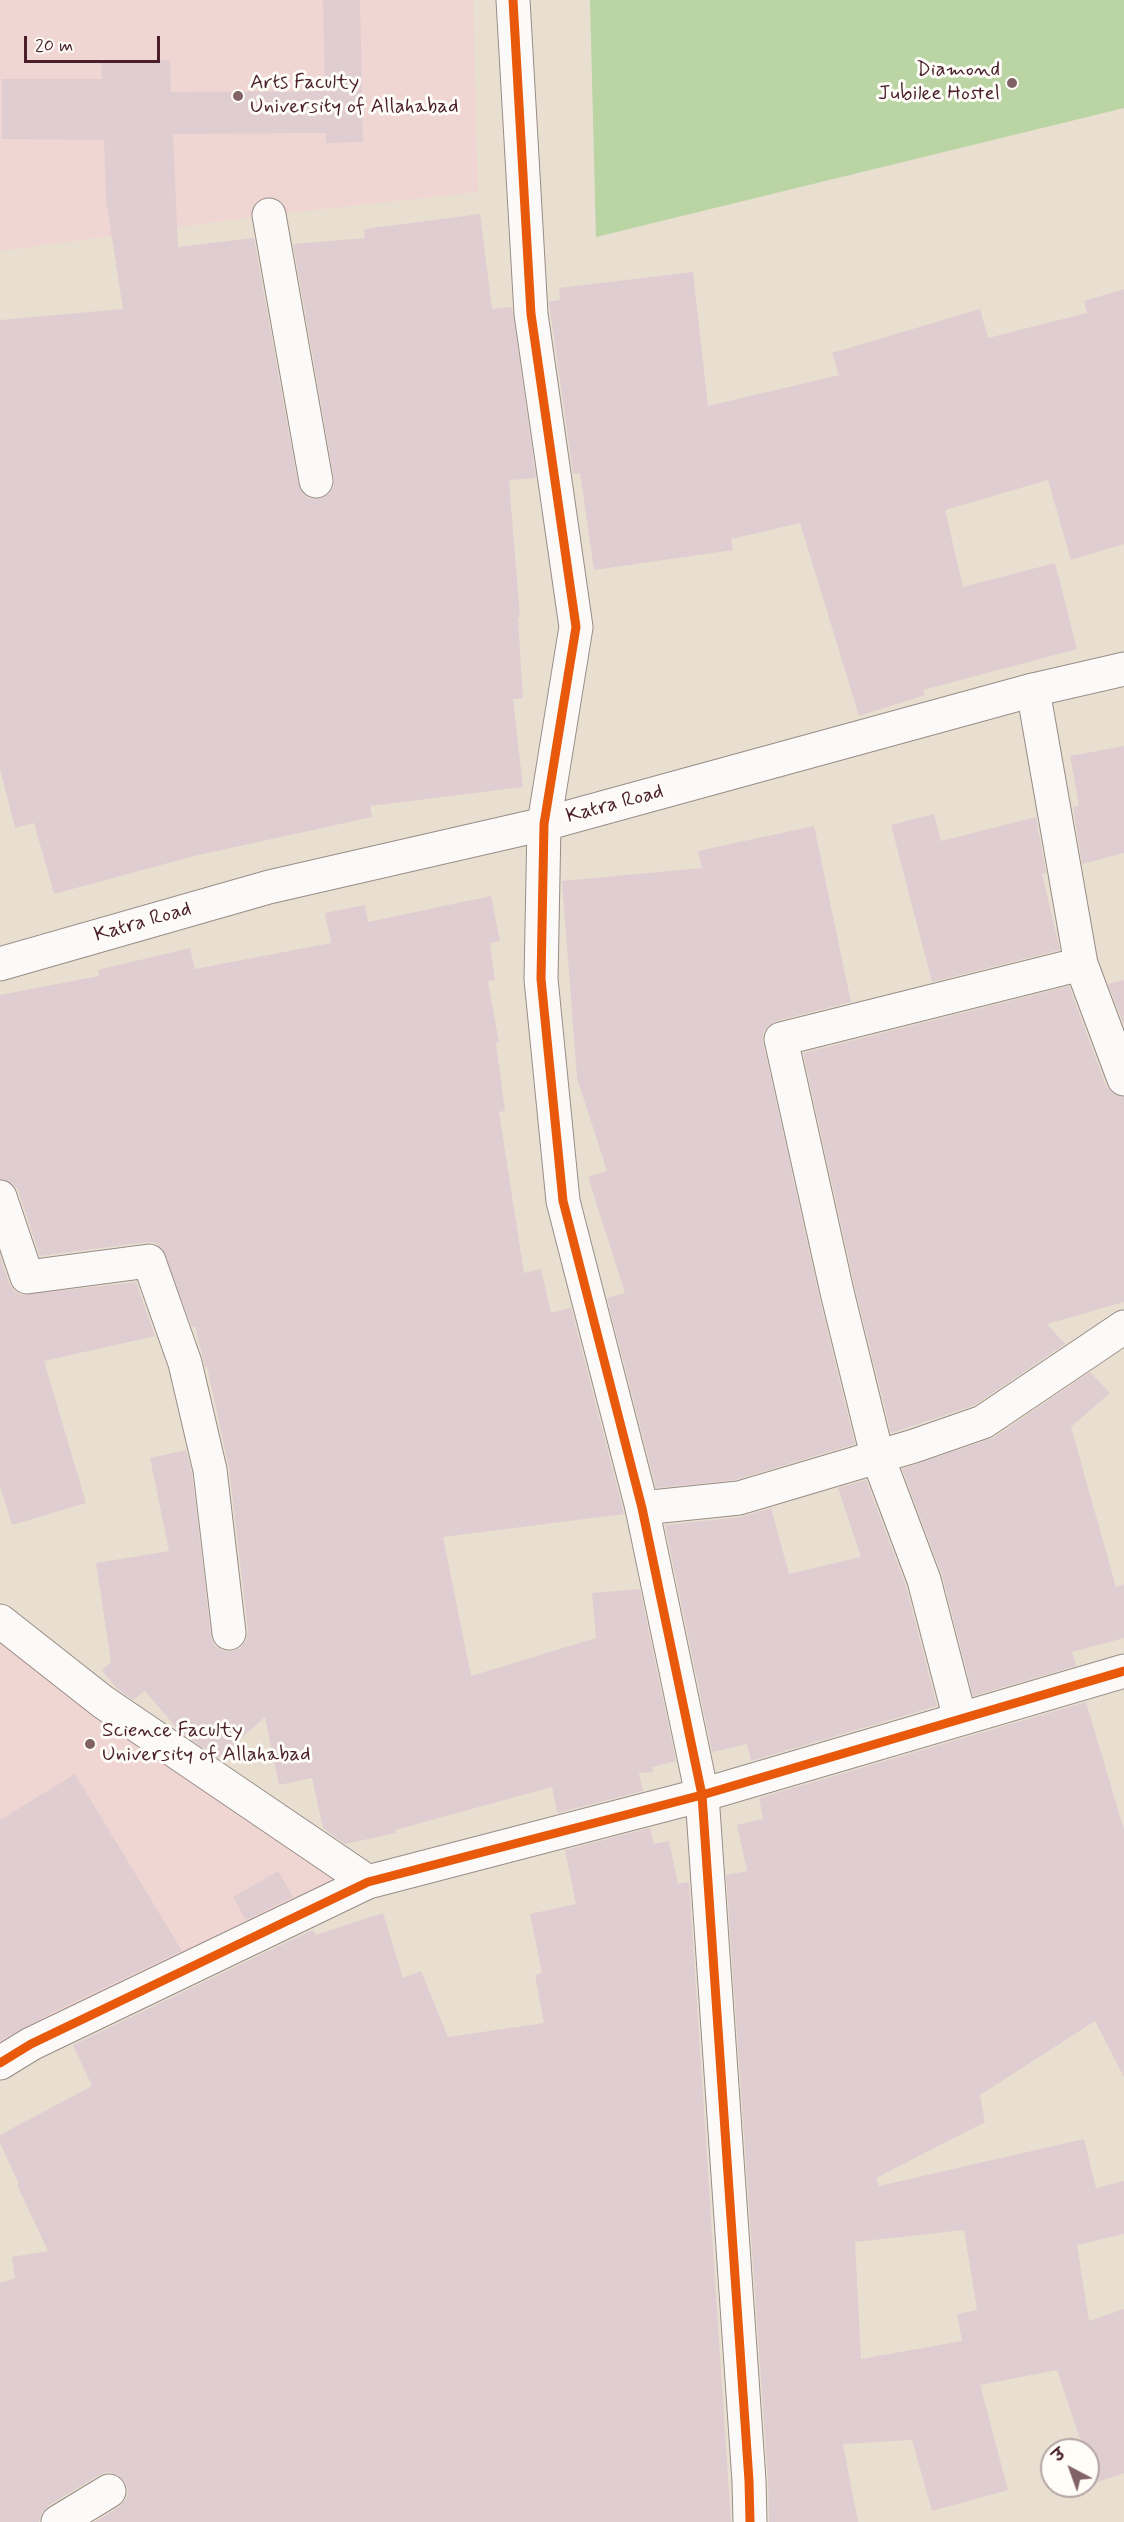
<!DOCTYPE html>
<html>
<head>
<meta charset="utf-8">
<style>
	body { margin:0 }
	#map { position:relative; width:1124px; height:2522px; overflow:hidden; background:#e8dfd0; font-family:Mynerve,"Playpen Sans Deva",sans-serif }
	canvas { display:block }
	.north { position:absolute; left:1040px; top:2438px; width:60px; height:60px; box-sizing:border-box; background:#fdfcf7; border:2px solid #b5a4a5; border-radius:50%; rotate:319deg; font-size:16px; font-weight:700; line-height:24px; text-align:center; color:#4a1f2b }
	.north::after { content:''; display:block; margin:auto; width:21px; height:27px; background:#816265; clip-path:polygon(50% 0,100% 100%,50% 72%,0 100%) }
	.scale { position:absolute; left:24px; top:36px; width:136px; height:27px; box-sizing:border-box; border:3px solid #4a1f2b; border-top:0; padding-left:8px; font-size:18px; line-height:21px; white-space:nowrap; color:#4a1f2b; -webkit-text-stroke:4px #fdfcf7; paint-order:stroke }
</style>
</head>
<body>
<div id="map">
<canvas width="1124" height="2522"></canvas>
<div class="north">उ</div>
<div class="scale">20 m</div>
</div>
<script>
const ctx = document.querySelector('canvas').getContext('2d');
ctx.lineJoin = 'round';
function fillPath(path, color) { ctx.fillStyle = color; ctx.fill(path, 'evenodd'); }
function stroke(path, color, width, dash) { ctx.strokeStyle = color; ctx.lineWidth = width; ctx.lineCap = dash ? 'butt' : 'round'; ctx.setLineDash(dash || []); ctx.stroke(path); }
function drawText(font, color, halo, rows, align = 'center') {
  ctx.font = font + ' Mynerve,sans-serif'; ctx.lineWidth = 6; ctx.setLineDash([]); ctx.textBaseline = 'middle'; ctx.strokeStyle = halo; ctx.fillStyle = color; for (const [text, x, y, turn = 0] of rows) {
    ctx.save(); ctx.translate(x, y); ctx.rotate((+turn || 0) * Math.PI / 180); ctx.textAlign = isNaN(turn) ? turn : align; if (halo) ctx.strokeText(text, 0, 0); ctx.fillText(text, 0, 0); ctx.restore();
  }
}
fillPath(new Path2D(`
	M0 0H473L478 192 269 215 0 251Z
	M0 1610 360 1879 183 1987 0 2079Z`), '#f0d6d2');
fillPath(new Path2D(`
	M590 0H1124V108L596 237Z`), '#bad5a3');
fillPath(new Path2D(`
	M323 0H360L363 142 326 143V133L173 134 178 247 254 238 298 484 302 493 310 499H319L328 495 334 487V478L293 244 365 238 364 229 480 214 492 309 512 307 536 478 509 480 520 617H518L523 698 513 699 523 787 370 806 372 817 194 856 54 894 34 823 15 828 0 769V320L123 309 106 200 104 140 2 139V79H102L101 62 170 60 171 92 325 91Z
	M693 272 708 406 839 375 832 353 980 309 988 338 1087 313 1084 301 1124 289V544L1071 560 1048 480 945 510 963 587 1055 563 1077 649 923 690 925 695 859 716 800 523 731 539 733 550 594 570 580 473 573 474 549 302 560 300 559 288Z
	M1124 746V853L1082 864 1073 807 1079 806 1070 756Z
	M934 814 941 841 1036 817 1046 873 1042 874 1060 950 932 982 891 825Z
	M814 826 851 1002 776 1021 768 1026 763 1033V1042L819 1296 855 1444 735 1480 656 1488 607 1298 625 1293 588 1177 607 1171 577 1078 562 881 702 868 698 851Z
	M491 896 500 941 490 943 495 980 488 981 499 1043H496L505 1111 499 1112 524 1273 541 1269 551 1313 571 1308 624 1514 443 1537 471 1676 596 1638 592 1593 640 1589 676 1761 652 1767 653 1772 639 1773 643 1791 557 1813 552 1787 395 1830 396 1833 345 1844 323 1828 312 1778 279 1785 265 1717 219 1758 181 1733 145 1691 133 1700 117 1689 102 1670 111 1662 96 1563 169 1551 150 1458 186 1450 192 1473 211 1636 214 1645 222 1650 231 1652 240 1648 246 1641 248 1631 229 1468 207 1367H205L195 1326 192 1327 162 1248 155 1243 147 1242 40 1256 18 1190 12 1183 0 1179V995L99 976 98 970 190 948 195 969 331 943 325 913 365 905 368 922Z
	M1124 980V1025L1108 984Z
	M1069 986 1106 1086 1113 1094 1124 1097V1302L1047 1324 1065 1344 975 1405 891 1433 855 1288 803 1053Z
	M0 1256 9 1283 14 1291 21 1295 136 1282 155 1336 44 1361 86 1503 12 1525 0 1486Z
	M1090 1372 1110 1393 1071 1427 1116 1587 1124 1584V1638L1072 1652 1076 1666 973 1696 942 1575 902 1469 993 1438Z
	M866 1480 906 1586 937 1706 751 1761 747 1744 712 1752 665 1525 741 1517 771 1508 789 1574 861 1557 838 1488Z
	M1086 1702 1124 1830V2077L1095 2021 980 2095 985 2122 876 2178 879 2186 1084 2139 1096 2188 1124 2181V2234L1077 2245 1089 2321 1124 2309V2473L1095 2483 1088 2463V2450H1084L1057 2370 980 2385 1008 2490 932 2511 912 2440 843 2444 858 2522H769L768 2480 726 1875 747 1871 737 1825 763 1819 759 1798ZM964 2230 977 2310 957 2314 962 2341 861 2359 855 2242Z
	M75 1774 182 1951 57 2010 0 2041V1820Z
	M650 1828 654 1844 669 1841 678 1884 689 1882 731 2522H94L119 2507 126 2499 128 2491 125 2482 118 2475 109 2472 99 2475 48 2506 42 2513 39 2522H0V2283L15 2278 12 2257 48 2251 17 2185 19 2184 0 2143V2135L92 2086 73 2045 312 1930 316 1935 383 1913 403 1978 421 1971 448 2037 544 2023 535 1975 542 1973 530 1914 576 1904 565 1850Z
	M278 1871 293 1897 246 1920 233 1897Z`), '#e0cdd1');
const street = new Path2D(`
	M269 215 316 481
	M1033 690 1081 964 1124 1079
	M0 1197 27 1277 149 1261 185 1363 210 1470 229 1633
	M642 1508 739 1498 914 1446 983 1422 1124 1327
	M0 1621 103 1702 368 1882
	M960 1719 924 1580 877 1455 837 1292 781 1039 1081 964
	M0 2063 31 2044 368 1882 702 1795 1124 1671
	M58 2522 109 2491`);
const secondary = new Path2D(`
	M513 0 531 314 576 627 544 824 541 979 563 1201 642 1508 702 1795 749 2481 750 2522
	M0 964 269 887 544 824 1033 690 1124 669`);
stroke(street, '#988c87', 35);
stroke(secondary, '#988c87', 35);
stroke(street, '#fcfaf8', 33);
stroke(secondary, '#fcfaf8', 33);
stroke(new Path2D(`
	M513 0 531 314 576 627 544 824 541 979 563 1201 642 1508 702 1795 749 2481 750 2522
	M0 2063 31 2044 368 1882 702 1795 1124 1671`), '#e8590c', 9);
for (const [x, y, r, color] of [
	[1012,83,6,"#816265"],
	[238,96,6,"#816265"],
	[90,1744,6,"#816265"]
]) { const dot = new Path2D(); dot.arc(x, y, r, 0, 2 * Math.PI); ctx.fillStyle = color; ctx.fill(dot); stroke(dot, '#fdfcf7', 2); }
drawText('21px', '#4a1f2b', '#fdfcf7', [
	["Diamond",1000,71,"right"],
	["Jubilee Hostel",1000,95,"right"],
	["Arts Faculty",250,84],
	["University of Allahabad",250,108],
	["Science Faculty",102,1732],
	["University of Allahabad",102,1756]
], 'left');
drawText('21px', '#4a1f2b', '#fdfcf7', [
	["Katra Road",615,805,-15],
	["Katra Road",143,923,-16]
]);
</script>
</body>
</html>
